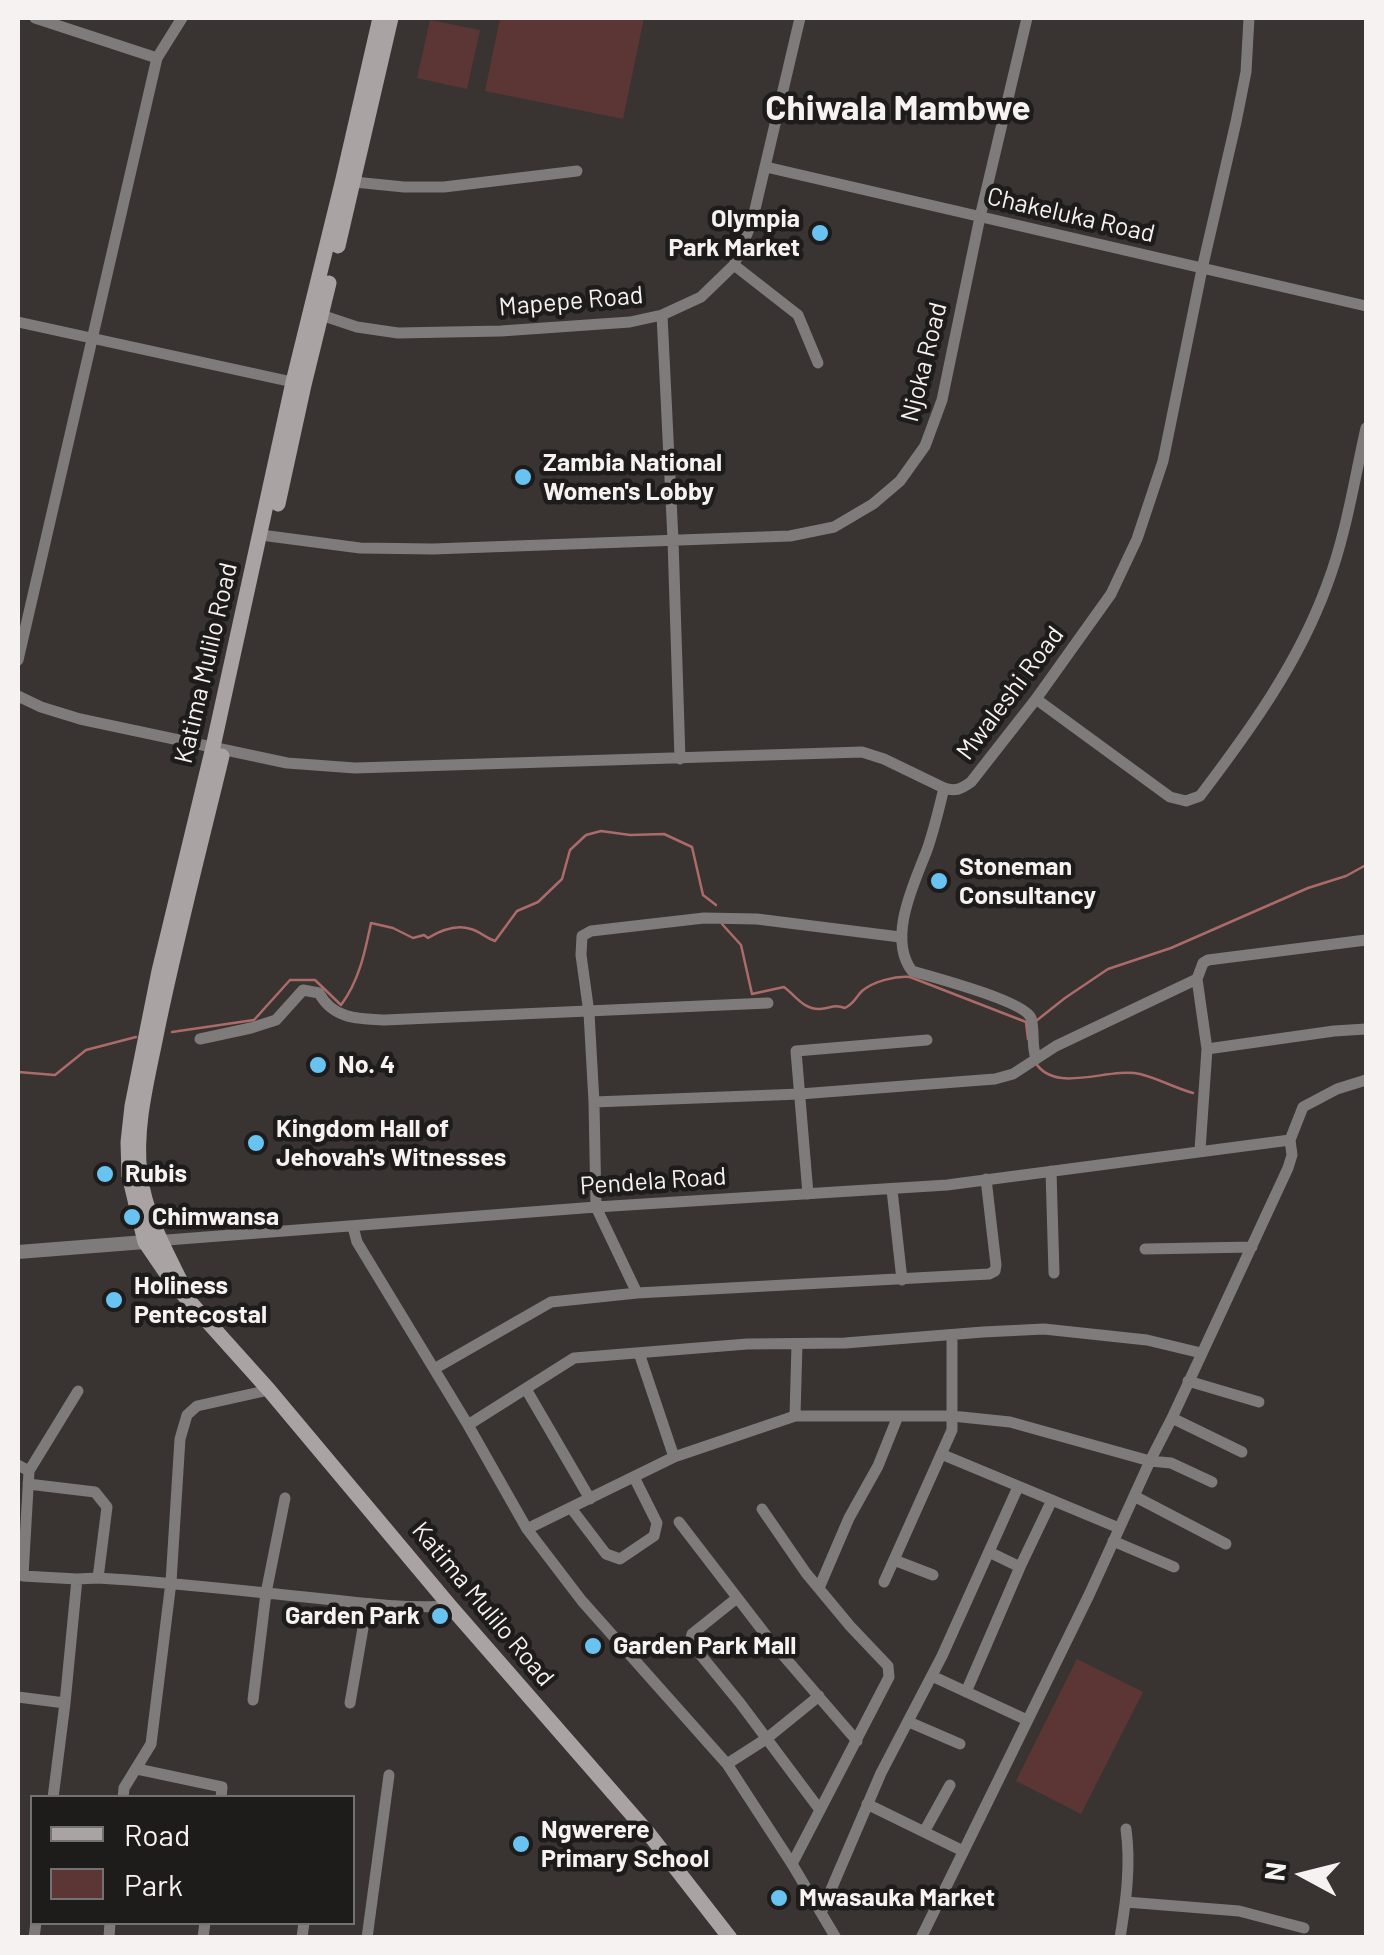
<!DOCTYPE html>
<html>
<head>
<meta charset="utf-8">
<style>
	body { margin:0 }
	#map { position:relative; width:1384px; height:1955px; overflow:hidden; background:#393332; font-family:Barlow,sans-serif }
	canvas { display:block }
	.frame { position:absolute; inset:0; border:20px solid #f6f2f1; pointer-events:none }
	.legend { position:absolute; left:30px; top:1795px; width:325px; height:130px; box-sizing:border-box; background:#1e1b1b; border:2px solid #747171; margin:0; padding:12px 18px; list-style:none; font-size:30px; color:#f6f2f1 }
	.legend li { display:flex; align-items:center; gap:20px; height:50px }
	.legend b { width:50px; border:2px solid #747171 }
	.north { position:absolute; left:1254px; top:1825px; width:100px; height:100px; -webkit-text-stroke:8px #1e1b1b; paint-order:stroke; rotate:277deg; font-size:28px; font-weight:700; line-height:40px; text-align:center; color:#f6f2f1 }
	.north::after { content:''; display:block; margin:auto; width:35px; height:45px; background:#f6f2f1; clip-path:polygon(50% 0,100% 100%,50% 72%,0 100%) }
</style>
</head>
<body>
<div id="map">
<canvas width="1384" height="1955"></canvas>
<div class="frame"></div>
<ul class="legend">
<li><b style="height:12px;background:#a9a3a3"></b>Road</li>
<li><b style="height:28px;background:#5b3635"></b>Park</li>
</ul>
<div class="north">N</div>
</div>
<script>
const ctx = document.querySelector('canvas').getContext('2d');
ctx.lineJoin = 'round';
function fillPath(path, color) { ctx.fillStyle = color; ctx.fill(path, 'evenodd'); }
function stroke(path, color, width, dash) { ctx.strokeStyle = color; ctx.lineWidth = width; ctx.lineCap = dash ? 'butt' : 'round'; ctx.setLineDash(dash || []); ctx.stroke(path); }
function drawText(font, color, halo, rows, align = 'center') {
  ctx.font = font + ' Barlow,sans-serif'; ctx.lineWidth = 9; ctx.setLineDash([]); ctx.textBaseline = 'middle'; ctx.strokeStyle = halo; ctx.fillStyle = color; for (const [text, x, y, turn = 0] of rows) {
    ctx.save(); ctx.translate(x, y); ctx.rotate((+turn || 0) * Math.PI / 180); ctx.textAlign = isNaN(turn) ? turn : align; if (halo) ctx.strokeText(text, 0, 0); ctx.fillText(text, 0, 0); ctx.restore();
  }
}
fillPath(new Path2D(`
	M500 18H644L623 119 485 91Z
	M430 20 480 30 467 89 417 78Z
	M1077 1659 1143 1692 1081 1814 1016 1781Z`), '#5b3635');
stroke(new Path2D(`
	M722 924 741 945 752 994 784 987C796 996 804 1010 820 1009 831 1008 834 1004 845 1008 855 1003 855 998 862 991 874 981 895 976 910 977L1026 1022 1028 1039
	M1036 1021 1065 998 1108 969 1171 948 1308 888 1346 876 1366 865
	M172 1032 254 1020 290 980H315L341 1005C359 981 365 952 371 923L393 928 413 938 424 935 428 938C441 930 456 924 471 929 479 931 486 938 495 941L517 911 538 902 562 879 570 850 586 835 601 831 630 835 664 834 692 847 703 895 716 905
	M1035 1062C1055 1095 1107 1067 1140 1074 1157 1078 1175 1088 1193 1093
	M18 1072 55 1075 86 1050 136 1037`), '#ab6b69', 2.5);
stroke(new Path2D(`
	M35 18 157 58
	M766 167 1366 306
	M354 182 404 187H444L577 171
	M734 265 798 315 818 363
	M321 315 357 327 398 333 501 331 630 322 662 315 701 297 734 265 752 222 800 18
	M662 315 673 540 680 759
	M18 322 297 383
	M261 535 360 548 433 549 790 536 834 527 873 504 900 481 925 446 942 400 980 217 1027 18
	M18 660 157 58 182 18
	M18 696 41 707 80 719 287 763 355 768 862 752 884 759 944 788C956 792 961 789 971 782L1036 699 1111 594 1137 539 1163 461 1202 269 1236 122 1246 72 1249 18
	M1036 699 1170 797 1186 801 1200 796C1250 730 1298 664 1327 585 1346 535 1354 481 1366 428
	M944 788C939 809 934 830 927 850 914 884 887 938 912 971 933 977 1024 1001 1031 1018 1035 1031 1031 1045 1036 1058
	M900 937 757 919 704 918 591 931 582 936 581 955 589 1013 594 1102 596 1207 637 1293 989 1274 995 1271 996 1265 986 1179
	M200 1039 251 1028 276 1020 303 990 319 993C333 1019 358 1019 385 1020L768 1003
	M1207 1049 1334 1031 1366 1029
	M594 1102 800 1094 995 1079 1013 1074 1056 1046 1197 979
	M1200 1150 1207 1049 1197 979 1203 963 1208 960 1366 940
	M1051 1171 1054 1273
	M892 1190 902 1280
	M808 1194 796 1051 927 1040
	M353 1227 357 1242 468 1425 527 1529 582 1601 727 1764 792 1864 836 1938
	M154 1241 596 1207 947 1185 1290 1140
	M1145 1249 1252 1247
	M639 1353 674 1457
	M434 1369 551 1302 637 1293
	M1188 1381 1259 1402
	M526 1389 590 1499
	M795 1416 797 1344
	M1172 1418 1242 1452
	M468 1425 574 1358 747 1344 845 1343 983 1332 1044 1329 1147 1340 1201 1353
	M941 1454 1119 1528
	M18 1465 29 1471 23 1576 77 1579
	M29 1471 78 1391
	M28 1484 95 1492 107 1507 98 1578C167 1582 236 1590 305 1597 353 1602 401 1609 450 1606
	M1134 1496 1226 1544
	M571 1508 606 1554 620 1559 654 1536 657 1523 634 1477
	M762 1509 806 1573 850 1626 888 1666 889 1677 792 1864
	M679 1522 769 1639 857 1741
	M527 1529 674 1457 795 1416H952L1010 1422 1150 1461 1171 1463 1212 1482
	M1113 1541 1174 1567
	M989 1552 1020 1567
	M894 1560 933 1575
	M884 1582 952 1430V1336
	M819 1588 849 1518 878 1466 898 1416
	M737 1598 692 1634 690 1642 740 1703 820 1810
	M932 1676 1027 1720
	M966 1692 1020 1567 1052 1500
	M18 1697 65 1703
	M253 1700 266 1593 285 1498
	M350 1703 367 1605
	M909 1722 960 1744
	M727 1764 766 1739 819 1696
	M137 1769 222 1787 221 1798
	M53 1798 65 1703 77 1579 98 1578
	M123 1798 124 1788 151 1744 171 1582 180 1439 187 1415 197 1406 269 1390
	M867 1804 963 1851
	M924 1832 950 1785
	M1126 1902 1239 1911 1304 1928
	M821 1913 881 1773 942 1656 1018 1487
	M34 1938 36 1922
	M109 1938 110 1922
	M203 1938 205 1922
	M302 1938 304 1922
	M367 1938 389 1775
	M921 1938 1089 1595 1150 1461 1172 1418 1288 1168 1292 1155 1290 1140 1303 1107 1337 1089 1366 1080
	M1120 1938C1126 1901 1131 1865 1126 1829`), '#7f7b7b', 11);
stroke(new Path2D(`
	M18 1252 145 1242`), '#7f7b7b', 14);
stroke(new Path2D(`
	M380 18 343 179 293 382 213 747 159 971 132 1106 128 1142 129 1175 145 1242 173 1283 269 1390 450 1606 649 1834 730 1938
	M338 246 391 18
	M278 504 304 385 329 283
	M180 1280C163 1246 145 1213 140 1174 134 1127 148 1077 157 1031 176 939 200 847 222 756`), '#a9a3a3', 15);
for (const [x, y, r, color] of [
	[820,233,10,"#69c3f1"],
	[523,477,10,"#69c3f1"],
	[939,881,10,"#69c3f1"],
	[318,1065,10,"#69c3f1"],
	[256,1143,10,"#69c3f1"],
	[105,1174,10,"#69c3f1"],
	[132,1217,10,"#69c3f1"],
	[114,1300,10,"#69c3f1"],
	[440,1616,10,"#69c3f1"],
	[593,1646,10,"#69c3f1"],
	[521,1844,10,"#69c3f1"],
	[779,1898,10,"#69c3f1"]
]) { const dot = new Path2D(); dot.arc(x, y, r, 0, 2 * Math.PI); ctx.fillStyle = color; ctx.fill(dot); stroke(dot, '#1e1b1b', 4); }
drawText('25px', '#f6f2f1', '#1e1b1b', [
	["Chakeluka Road",1071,215,13],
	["Mapepe Road",571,301,-5],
	["Njoka Road",924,362,-76],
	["Katima Mulilo Road",206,663,-77],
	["Mwaleshi Road",1010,693,-53],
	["Pendela Road",653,1181,-4],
	["Katima Mulilo Road",483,1604,50]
]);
drawText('bold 25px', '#f6f2f1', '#1e1b1b', [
	["Olympia",800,219,"right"],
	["Park Market",800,248,"right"],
	["Zambia National",543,463],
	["Women's Lobby",543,492],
	["Stoneman",959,867],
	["Consultancy",959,896],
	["No. 4",338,1065],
	["Kingdom Hall of",276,1129],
	["Jehovah's Witnesses",276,1158],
	["Rubis",125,1174],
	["Chimwansa",152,1217],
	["Holiness",134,1286],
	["Pentecostal",134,1315],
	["Garden Park",420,1616,"right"],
	["Garden Park Mall",613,1646],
	["Ngwerere",541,1830],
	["Primary School",541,1859],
	["Mwasauka Market",799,1898]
], 'left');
drawText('bold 35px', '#f6f2f1', '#1e1b1b', [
	["Chiwala Mambwe",898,108]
]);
</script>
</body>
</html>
